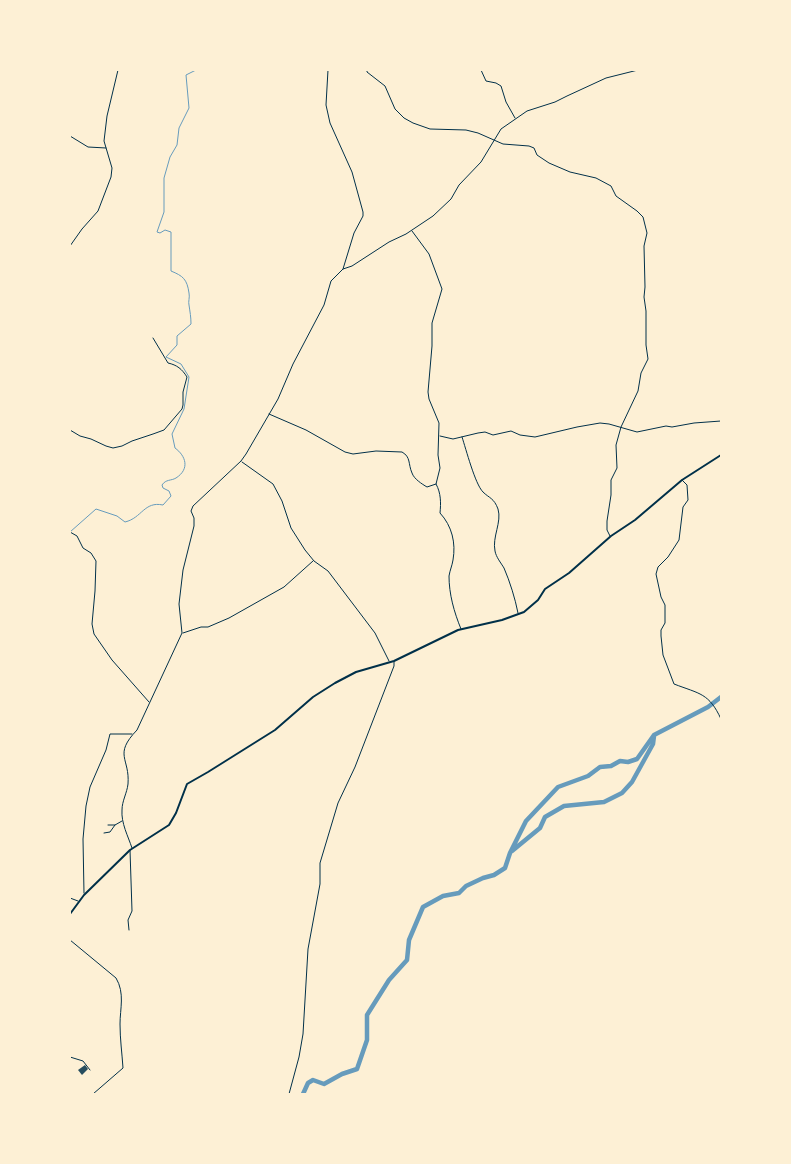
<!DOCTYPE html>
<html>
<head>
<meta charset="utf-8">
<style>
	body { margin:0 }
	#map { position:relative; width:791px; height:1164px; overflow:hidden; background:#fdf0d5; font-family:"Space Grotesk",sans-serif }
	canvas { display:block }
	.frame { position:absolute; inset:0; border:71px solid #fdf0d5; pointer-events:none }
</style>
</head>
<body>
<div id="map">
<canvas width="791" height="1164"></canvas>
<div class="frame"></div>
</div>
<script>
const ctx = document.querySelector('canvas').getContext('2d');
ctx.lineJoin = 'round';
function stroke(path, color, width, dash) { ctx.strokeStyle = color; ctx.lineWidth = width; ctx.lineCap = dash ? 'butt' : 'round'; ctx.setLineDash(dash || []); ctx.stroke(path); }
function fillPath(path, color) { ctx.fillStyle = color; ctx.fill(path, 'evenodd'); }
stroke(new Path2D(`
	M70 532 96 509 117 516 125 522C142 518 144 501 163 505L171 496 169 491 163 488 162 485C166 479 171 481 176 478 190 469 186 456 175 448L172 434 184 409 189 377 181 364 166 357 177 345V336L191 324C191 317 190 312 189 305 188 302 190 297 189 293 187 279 183 276 171 271V232L165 230 160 233 157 232 164 212V178L170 157 177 145 179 128 189 108 186 75 196 70`), '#669bbc', 1);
stroke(new Path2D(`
	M512 851 540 828 545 817 564 806 604 802 622 793 632 782 653 744 654 736
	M303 1094 308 1083 313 1080 324 1084 342 1074 357 1069 367 1040V1015L389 980 407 960 409 940 423 907 443 896 459 893 466 886 483 878 494 875 505 868 510 853 526 821 558 787 588 776 600 767 611 766 620 761 628 762 637 759 654 735 708 707 721 697`), '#669bbc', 4.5);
fillPath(new Path2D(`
	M85 1065 88 1069 82 1075 78 1070Z`), '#264d5e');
stroke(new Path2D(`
	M328 70 326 105 330 123 352 172 363 212V216L354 233 343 269
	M367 70V72L385 86 395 109 404 118 413 123 430 129 466 130 478 133 503 144 529 146 534 148 537 155 549 163 570 172 596 178 611 186 616 196 637 211 643 217 647 233 644 246 645 287 644 297 646 311V345L648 359 641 373 638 391 621 427 616 445 617 468 611 480V495L607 521V530L610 536
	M481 70 486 81 496 83 501 86 506 102 515 118
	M70 136 88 147 106 148
	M412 231 429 254 442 289 432 323V346L428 392 429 399 439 423 438 455 440 468 436 484C441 493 441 503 440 513 452 526 456 543 453 560 452 566 450 570 449 576 449 594 454 612 461 629
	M70 246 82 229 98 211 111 177 112 168 104 141 107 116 118 70
	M269 414 306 430 345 452 353 454 376 451 402 452C411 457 408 464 412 473 414 479 422 484 427 487L436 484
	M70 430 80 436 91 439 106 446 113 448 122 446 132 441 153 434 164 430 182 409 183 405V392L187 377C182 369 177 365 168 363L153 338
	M440 436 453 439 478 433 485 432 493 435 511 431 520 435 535 437 577 427 600 423 609 424 637 432 666 426 672 427 694 423 721 421
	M462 437C466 449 475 484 483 492 489 498 494 498 498 509 502 522 492 537 495 551 496 557 501 563 504 568 510 582 515 598 518 613
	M242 462 273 484 282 501 291 528 305 550 314 561 328 571 375 633 389 661
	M682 480 687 485 688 500 683 507 679 540 668 557 658 567 656 574 661 597 665 605V623L661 630V636L663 655 674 684C700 694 709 693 721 719
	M70 532 77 536 83 548 91 553 96 561 95 591 92 624 94 634 112 660 149 702
	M183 633 201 627H208L229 618 284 587 313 561
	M108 825H115L122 821
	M104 833 110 832 115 825
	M132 848C128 836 121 823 122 810 122 801 127 793 128 784 130 758 113 755 137 730L182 633 179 604 183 570 194 526V518L191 511 193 506 241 461 246 454 278 399 293 364 324 305 331 281 343 269 352 266 389 242 406 234 433 216 451 199 459 185 481 162 501 129 527 111 555 102 567 96 606 78 638 70
	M84 893 83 839 86 806 90 787 106 750 110 734H132
	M70 898 78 901
	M129 930 128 920 132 911 130 850
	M70 940 116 978C125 993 120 1009 120 1024 120 1039 122 1053 123 1068L93 1094
	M70 1057 83 1061 90 1070
	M289 1094 299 1057 303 1034 308 949 320 884V863L338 803 355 767 394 666V662`), '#003049', 1);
stroke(new Path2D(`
	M70 914 84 895 130 850 169 825 176 813 187 784 208 772 275 730 313 697 335 683 356 672 394 661 458 630 502 620 524 612 538 600 545 589 569 573 611 536 635 520 682 480 721 455`), '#003049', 2);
</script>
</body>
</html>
